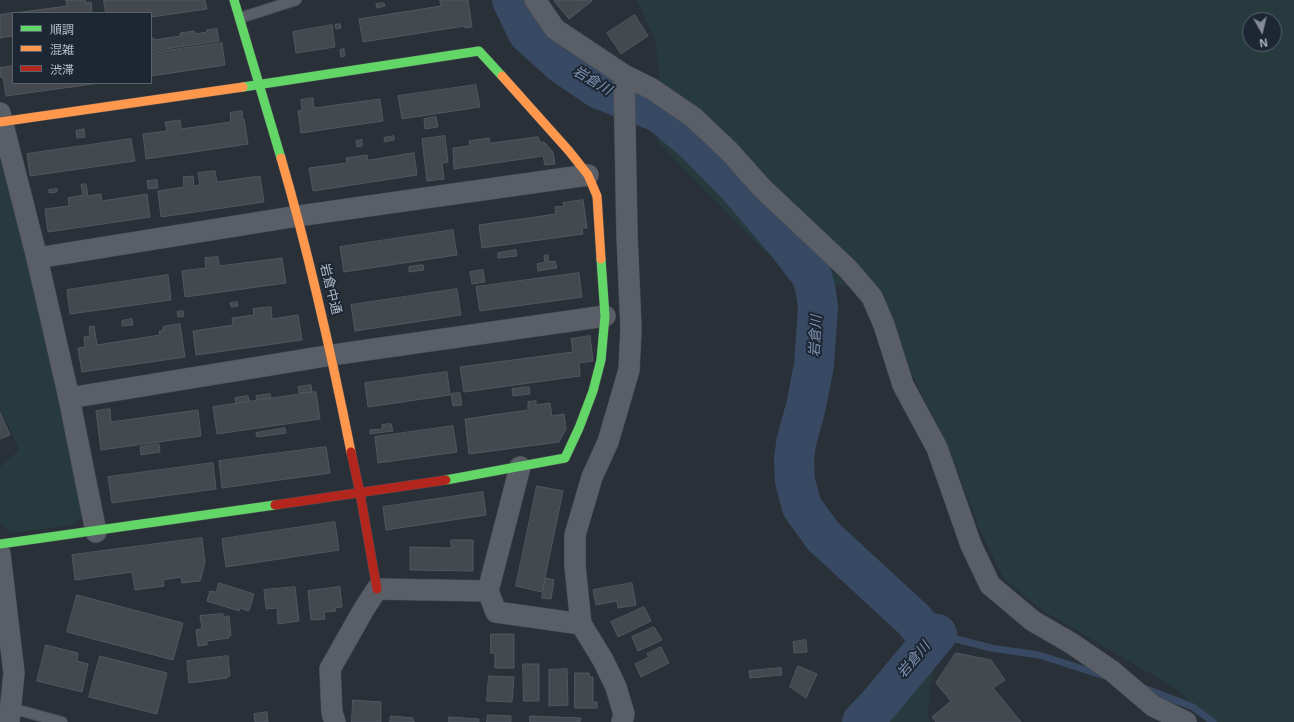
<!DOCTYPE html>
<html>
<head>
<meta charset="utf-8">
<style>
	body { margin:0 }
	#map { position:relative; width:1294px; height:722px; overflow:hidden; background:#2a3038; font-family:Arial,"Noto Sans JP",sans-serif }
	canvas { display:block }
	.legend { position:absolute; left:12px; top:12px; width:140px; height:72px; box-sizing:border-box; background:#1d2633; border:1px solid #59626f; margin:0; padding:5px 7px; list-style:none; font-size:12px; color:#b4bcc9 }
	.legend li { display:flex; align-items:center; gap:8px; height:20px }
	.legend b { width:20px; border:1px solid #59626f }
	.north { position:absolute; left:1242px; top:12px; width:40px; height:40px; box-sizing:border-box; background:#1d2633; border:1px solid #59626f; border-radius:50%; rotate:172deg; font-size:11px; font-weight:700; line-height:16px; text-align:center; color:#b4bcc9 }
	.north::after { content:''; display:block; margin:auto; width:14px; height:18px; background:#848b96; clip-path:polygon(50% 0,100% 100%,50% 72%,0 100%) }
</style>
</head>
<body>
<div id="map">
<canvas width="1294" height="722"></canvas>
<ul class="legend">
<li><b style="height:5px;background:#63d668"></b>順調</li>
<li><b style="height:5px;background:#ff974d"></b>混雑</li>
<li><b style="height:5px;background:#b3261e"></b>渋滞</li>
</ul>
<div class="north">N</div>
</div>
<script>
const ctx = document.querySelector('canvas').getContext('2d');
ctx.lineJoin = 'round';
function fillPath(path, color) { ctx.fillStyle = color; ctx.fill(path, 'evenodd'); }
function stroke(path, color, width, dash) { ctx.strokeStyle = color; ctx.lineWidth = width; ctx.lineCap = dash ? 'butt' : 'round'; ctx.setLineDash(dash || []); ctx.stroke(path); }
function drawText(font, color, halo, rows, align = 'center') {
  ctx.font = font + ' Arial,"Noto Sans JP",sans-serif'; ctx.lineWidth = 4; ctx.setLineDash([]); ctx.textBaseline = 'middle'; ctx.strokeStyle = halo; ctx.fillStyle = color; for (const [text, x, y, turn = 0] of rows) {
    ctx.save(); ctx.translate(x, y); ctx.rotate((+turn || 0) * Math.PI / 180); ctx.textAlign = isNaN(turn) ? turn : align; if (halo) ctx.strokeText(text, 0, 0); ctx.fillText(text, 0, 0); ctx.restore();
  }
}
fillPath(new Path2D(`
	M637 0H1294V722H1205L1206 721 1180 691 1040 609 1004 579 981 533 951 454 914 379 858 286 815 284 763 250 659 143 654 119 661 90 655 39ZM1250 20H1274V44H1250Z
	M0 160 31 261 84 515 72 525 11 533 0 523V467L19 450 0 408Z
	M926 665 935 668 929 688 930 700 927 711 930 722H857L865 706 890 679 912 668Z`), '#273a3e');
stroke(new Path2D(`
	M937 634 991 648 1039 655 1105 676
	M1144 688 1193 707 1213 722`), '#384963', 7);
stroke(new Path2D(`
	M512 0 528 33 561 63 599 89 660 113 695 142 738 186 789 246 812 276 816 292 818 308 814 365 806 406 796 443 794 461 795 481 802 507 823 536 914 620 923 631 937 634 879 704 862 722`), '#384963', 40);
const building = new Path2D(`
	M66 0H85L86 3 91 2 92 13H15L67 6Z
	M104 0H205L207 9 151 17V13H106Z
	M440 0H468L472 27 465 28V26L363 42 359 19 441 6Z
	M555 0H592V1L569 19 554 1Z
	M384 3 385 6 377 8 376 4Z
	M13 13V36L0 38V15Z
	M635 15 648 36 621 54 607 33Z
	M340 24 341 28 336 29 335 25Z
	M332 25 335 47 296 53 293 32Z
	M217 29 219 41 151 51V38H153L154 40 181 36 180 33 194 31 195 34 207 32V30Z
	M222 43 225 65 151 76V53Z
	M344 49 345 56 341 57 340 50Z
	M13 66V83H100L6 96 3 77 1 78 0 68Z
	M476 85 480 107 402 119 398 96Z
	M313 98 314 108 380 99 383 121 301 133 298 111 302 110 301 100Z
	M242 111 243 120 244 119 248 144 146 159 143 134 167 131 165 122 180 120 181 129 231 122 230 113Z
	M436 117 438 127 425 129 424 119Z
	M84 129 85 137 77 138 76 131Z
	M394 136V140L385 142 384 138Z
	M445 136 448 162 442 163 444 179 427 181 422 139Z
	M538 137 541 143 544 142 553 152 555 164 545 165 543 156 454 169 453 148 470 146 469 141 489 138 490 143Z
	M131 139 135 161 30 176 27 154Z
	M362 140V146L357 147 356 141Z
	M414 153 417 175 313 191 309 168 347 163 346 158 367 155 368 160Z
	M215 171 217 182 260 176 264 202 161 217 158 191 184 187 183 177 193 176 194 186 200 185 198 173Z
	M157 180 158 188 148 189 147 181Z
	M86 184 88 196 101 194 102 201 147 194 150 217 48 232 45 209 69 206 68 198 83 195 81 185Z
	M57 189V192L49 193V190Z
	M583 200 587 228H582L583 234 482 248 479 225 556 214 555 207 564 206 563 203Z
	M453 230 457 255 344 272 340 247Z
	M516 250 517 256 498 258V253Z
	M548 255 549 262 555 261 557 268 538 271 537 264 545 262 544 256Z
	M218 257 219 266 282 258 286 283 185 297 182 271 206 268 205 258Z
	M423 265 424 270 409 272V267Z
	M483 270 485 282 472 284 470 272Z
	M579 273 582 297 480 311 476 287Z
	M168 275 171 300 70 314 67 290Z
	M457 289 461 315 355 331 351 305Z
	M237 302 238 306 231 307 230 303Z
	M271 307 272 319 298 315 302 340 196 355 193 331 233 325 232 318 254 315 253 309Z
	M183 311 184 316 178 317 177 312Z
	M132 319 133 325 122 326V321Z
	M180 324 185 357 82 372 78 348 85 347 84 337 90 336 89 327 94 326 97 345 160 335 159 331H163V327Z
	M590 336 593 361 579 363 580 376 464 392 460 367 573 352 571 339Z
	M447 372 450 395 368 407 365 383Z
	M311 385 312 392 299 393 298 387Z
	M529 387 530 394 513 396 512 389Z
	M316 392 320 419 217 434 213 407Z
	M460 393 462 405 453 406 451 394Z
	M270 394 271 398 257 400 256 396Z
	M248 396 249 401 236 403 235 398Z
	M536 401V405L550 403 552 416 564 414 566 429 559 442 469 454 465 419 528 410V402Z
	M110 409 111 422 198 410 201 436 101 450 96 411Z
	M0 412 10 435 0 439Z
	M391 424 393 431 370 434V430L382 429V425Z
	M453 426 457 452 378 463 375 437Z
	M285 428 286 433 257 437 256 433Z
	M159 444 160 452 141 455 140 447Z
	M326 447 330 473 222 488 219 461Z
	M213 463 216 489 112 503 108 477Z
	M537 486 563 491 542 592 516 586Z
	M483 492 486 515 386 530 383 507Z
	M335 522 339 550 226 567 222 539Z
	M202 538 205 563 200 581 182 583 181 577 163 580 164 586 135 590 132 572 75 580 72 555Z
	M451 540H473V571L410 570V547L451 548Z
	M546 578 554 580 551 599 542 598Z
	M219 583 254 594 249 611 240 608 239 611 207 601 210 591 216 592Z
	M632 583 636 605 618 608 617 601 596 605 593 590Z
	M295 587 299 621 278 624 277 608 266 609 264 590Z
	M340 587 342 607 335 608 336 611 324 612 325 619 311 620 308 591Z
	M77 595 183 623 173 660 67 632Z
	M644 607 651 621 618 637 611 622Z
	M223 614V617L229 616 231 636H229V638L207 641V645L198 646 196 630 202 629 200 616Z
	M654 627 662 640 638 651 632 637Z
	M491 634H514V668H495V653H491Z
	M806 640 807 652 794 653 793 642Z
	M46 645 78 653 77 661 88 664 82 692 37 681Z
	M661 647 669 663 641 677 635 664 649 657 647 654Z
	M956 653 991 660 1005 680 993 688 1021 722H936L932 717 951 701 936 683Z
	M100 656 167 673 157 714 89 697Z
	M228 656 230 676H227V678L189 683 187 661Z
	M523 664H539V701H524Z
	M798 666 817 674 806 698 790 687Z
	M781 668 782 675 750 678 749 671Z
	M567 669 568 705 549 706V670Z
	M575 673H589L590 677H593V702H597V708H575Z
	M489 676 514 677 512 702 487 701Z
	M353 700 381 702V722H352Z
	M267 712 268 722H255L254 714Z
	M488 715 511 716V722H487Z
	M391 716 413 718V722H415H390Z
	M530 716 581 718 580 722H530Z
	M449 717 479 719V722H449Z`);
fillPath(building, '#444950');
stroke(building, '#52575f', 1);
const lane = new Path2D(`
	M240 18 296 0
	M11 708 62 722`);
const street = new Path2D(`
	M535 0 555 29 624 75 652 89 693 117 729 151 762 188 848 269 872 297 884 325 903 385 937 448 971 545 990 585 1033 621 1071 643 1112 671 1153 706 1186 722
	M0 113 37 258 69 398 96 532
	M37 258 298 216 588 175
	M69 398 332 355 605 316
	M0 554 14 673 9 722
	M488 591 520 467
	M581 624 575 566V535L592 477 608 442 629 370 631 329 627 235 624 75
	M335 722 332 713 330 669 364 609 377 589 488 591 496 612 581 624 603 660 616 687 624 714 622 722`);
const fast = new Path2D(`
	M234 0 281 158
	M243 87 479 51 502 76
	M446 480 565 458 579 428 593 391 601 360 605 316 601 259
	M0 544 275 505`);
const slow = new Path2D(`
	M502 76 569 151 588 175 597 196 601 259
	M0 122 243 87
	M281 158C309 254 331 352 351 452`);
const jam = new Path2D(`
	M351 452 360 493 377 589
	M275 505 446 480`);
stroke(lane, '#484c53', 12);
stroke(street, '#484c53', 22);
stroke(fast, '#484c53', 10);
stroke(slow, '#484c53', 10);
stroke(jam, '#484c53', 10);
stroke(lane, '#5a5e66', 10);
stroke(street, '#5a5e66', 21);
stroke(fast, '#63d668', 9);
stroke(slow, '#ff974d', 9);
stroke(jam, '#b3261e', 9);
drawText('13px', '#b4bcc9', '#1d2633', [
	["岩倉中通",330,289,76]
]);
drawText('italic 14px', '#7c92b1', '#1d2633', [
	["岩倉川",592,81,31],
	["岩倉川",816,336,-87],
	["岩倉川",914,660,-50]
]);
</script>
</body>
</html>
